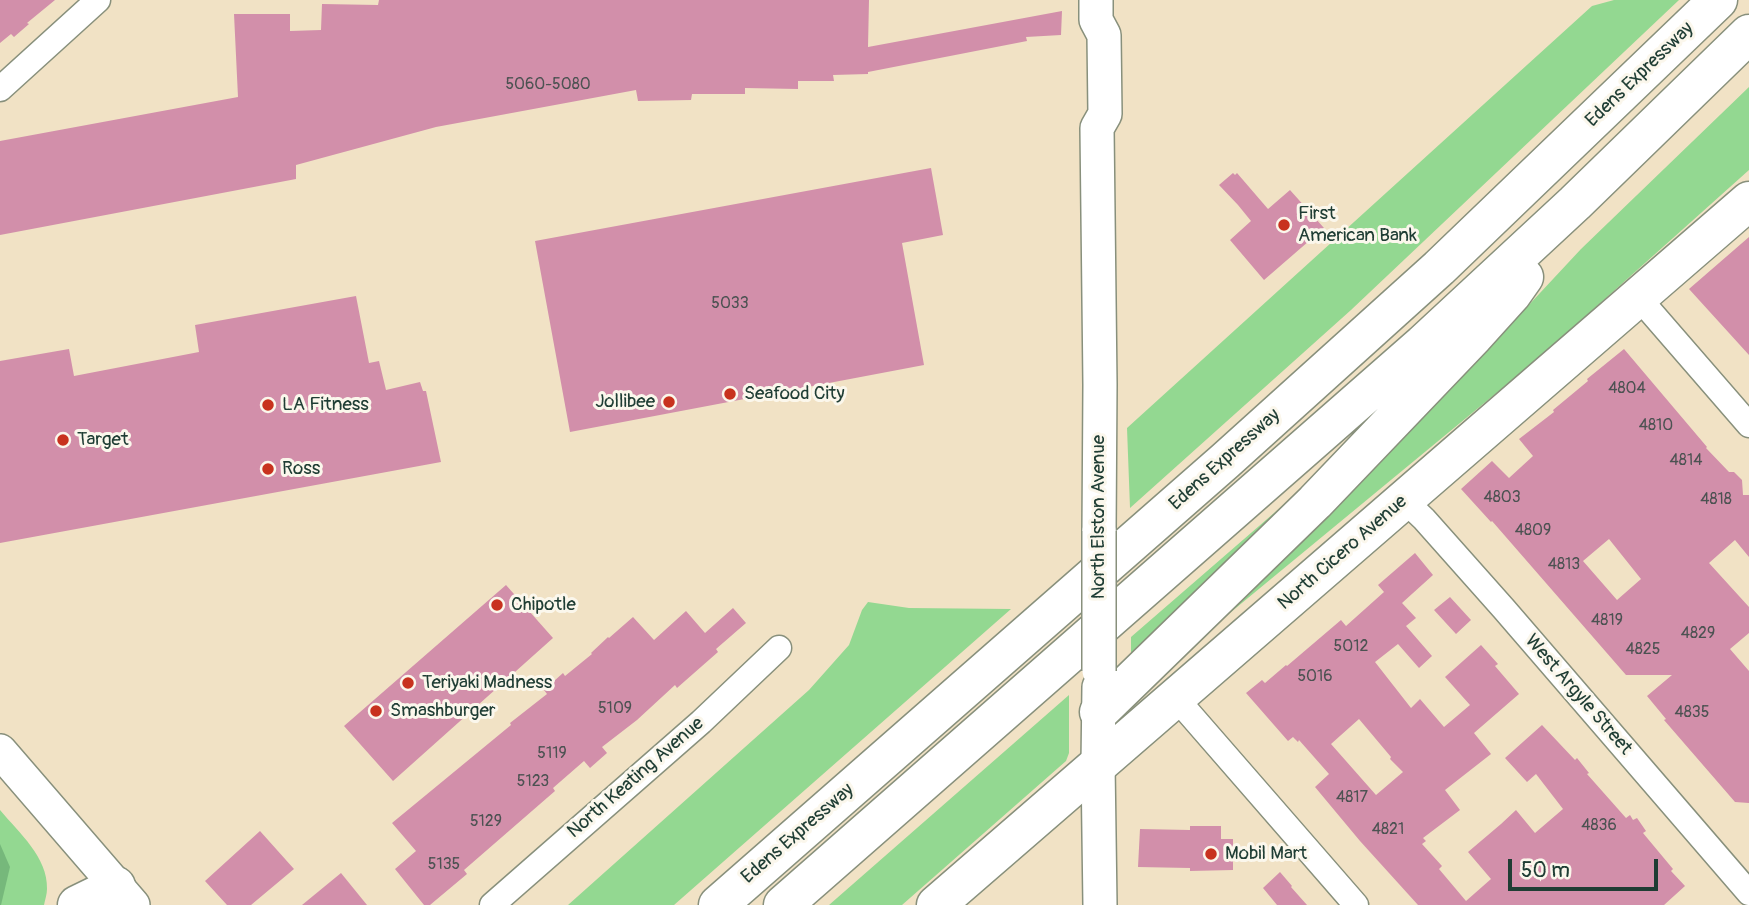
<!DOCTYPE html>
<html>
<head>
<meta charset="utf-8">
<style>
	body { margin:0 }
	#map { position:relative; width:1749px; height:905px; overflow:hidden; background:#f1e2c5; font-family:Pangolin,sans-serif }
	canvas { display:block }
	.scale { position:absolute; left:1508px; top:859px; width:150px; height:32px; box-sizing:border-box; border:4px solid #1f3d34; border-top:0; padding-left:9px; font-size:21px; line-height:24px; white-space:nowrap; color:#1f3d34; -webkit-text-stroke:5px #fbf7ec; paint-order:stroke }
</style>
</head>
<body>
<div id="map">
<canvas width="1749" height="905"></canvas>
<div class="scale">50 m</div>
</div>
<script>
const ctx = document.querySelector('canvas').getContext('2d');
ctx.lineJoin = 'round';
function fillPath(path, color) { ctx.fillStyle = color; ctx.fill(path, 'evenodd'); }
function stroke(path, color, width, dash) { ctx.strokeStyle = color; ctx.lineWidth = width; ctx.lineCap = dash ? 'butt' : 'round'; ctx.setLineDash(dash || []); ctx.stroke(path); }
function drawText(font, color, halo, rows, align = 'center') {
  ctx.font = font + ' Pangolin,sans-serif'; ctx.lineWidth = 6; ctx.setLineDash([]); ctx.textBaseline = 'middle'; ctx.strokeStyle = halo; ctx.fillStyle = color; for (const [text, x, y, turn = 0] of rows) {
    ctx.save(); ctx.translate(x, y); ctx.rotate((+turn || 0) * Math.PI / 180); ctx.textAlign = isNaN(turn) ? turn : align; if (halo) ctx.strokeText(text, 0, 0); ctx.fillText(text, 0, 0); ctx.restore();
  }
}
fillPath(new Path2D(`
	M1614 0H1679L1351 310 1130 508 1127 428 1592 6Z
	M1749 87V170L1540 357 1151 678 1440 398 1485 352 1581 249Z
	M1379 422 1134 654 1131 652V637Z
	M868 602 909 608 1011 609 674 905H568L809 690 849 645 862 610Z
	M1069 695V753L1066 761 902 905H829Z
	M0 810C19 833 48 857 47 889 47 894 45 900 44 905H0Z`), '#93d891');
fillPath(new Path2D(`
	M0 844 10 867 1 905H0Z`), '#76b87b');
fillPath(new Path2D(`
	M0 0H55L27 23 29 24 14 37 11 34 0 43Z
	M379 0H869L868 47 1062 11 1061 35 1026 37 1027 41 868 72V74L833 75 834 81H798V89L745 88V94H692L691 100 638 101 636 90 436 127 296 165V179L0 235V141L238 97 234 14H290V31L321 30 322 4 378 5Z
	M931 168 943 235 902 243 924 365 570 432 535 241Z
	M1233 173 1235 175 1237 173 1268 209 1290 190 1324 228 1264 280 1230 240 1251 221 1238 205 1219 185Z
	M1749 237V355L1689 289Z
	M356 296 369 363 379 361 386 390 420 382 423 391H426L441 462 0 543V361L69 349 74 376 199 352 195 325Z
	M1624 349 1707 447 1706 448 1729 472H1734L1742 480 1743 495H1749V557L1735 540 1709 563 1749 607V633L1730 649 1749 671V803L1735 802 1664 720 1666 719 1647 696 1672 675H1626L1492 521 1491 522 1461 489 1492 461 1509 478 1533 456 1519 439 1554 412 1553 410 1588 381 1587 379ZM1609 539 1641 579 1617 600 1583 561Z
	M1415 553 1433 575 1402 603 1416 618 1406 626 1432 656 1419 668 1398 644 1375 662 1411 708 1420 699 1444 727 1470 705 1445 677 1481 645 1498 664 1495 666 1519 694 1474 733 1491 754 1445 790 1460 810 1423 838 1426 841 1422 844 1442 866 1439 869 1466 901 1491 879 1468 852 1501 824 1516 810 1535 833 1563 809 1536 774 1527 782 1505 758 1542 725 1575 760 1577 758 1589 773 1587 774 1626 818 1630 815 1633 820 1637 818 1646 831 1643 833 1673 869 1671 871 1685 886 1664 905H1418L1360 841 1315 787 1329 774 1299 740 1298 742 1293 737 1288 741 1246 693 1262 680 1265 683 1286 665 1287 666 1341 620 1346 626 1384 592 1378 585ZM1359 719 1391 757 1390 759 1403 772 1376 795 1331 744Z
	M506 585 553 638 393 781 344 726Z
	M1450 597 1471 620 1456 634 1434 610Z
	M733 608 746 623 716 649 718 652 677 688 675 685 637 720 602 747 607 753 590 768 584 761 553 788 555 791 464 870 467 874 430 905H424L395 869 416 851 392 823 511 725 510 723 547 694 544 690 563 673 565 676 592 654 591 653 608 637 609 638 633 617 654 640 686 611 705 633Z
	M1190 826H1221V839H1233V870L1190 871V868L1138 867 1140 829 1190 830Z
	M260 831 294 869 251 905H227L205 881Z
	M1280 872 1292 886 1291 887 1307 905H1277L1263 888Z
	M341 873 367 905H302Z`), '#d28faa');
const minor = new Path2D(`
	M0 89 98 0
	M1638 297 1749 425
	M1404 500 1424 519 1504 609 1749 893
	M1175 697 1356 905
	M492 905 701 722 779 648`);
const secondary = new Path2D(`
	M1096 0V20L1104 35 1105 114 1097 128 1100 385 1099 531
	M1099 687 1098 764 1100 905
	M0 751 133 905`);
const primary = new Path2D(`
	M936 905 1749 201`);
const motorway = new Path2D(`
	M1099 712 1315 502 1474 336 1512 294 1524 277
	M77 905 116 886
	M718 905 1225 461 1439 268 1718 0
	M783 905 1423 344 1575 203 1749 34`);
stroke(minor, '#88907c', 27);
stroke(secondary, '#88907c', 36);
stroke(primary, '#88907c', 41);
stroke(motorway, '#88907c', 41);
stroke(minor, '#fff', 24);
stroke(secondary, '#fff', 33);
stroke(primary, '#fff', 38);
stroke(motorway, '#fff', 38);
const secondaryBridge = new Path2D(`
	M1099 531V671`);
stroke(secondaryBridge, '#88907c', 36, []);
stroke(secondaryBridge, '#fff', 33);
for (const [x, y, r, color] of [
	[1284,225,7,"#c8321e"],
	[730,394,7,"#c8321e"],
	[669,402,7,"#c8321e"],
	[268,405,7,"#c8321e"],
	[63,440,7,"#c8321e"],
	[268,469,7,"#c8321e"],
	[497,605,7,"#c8321e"],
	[408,683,7,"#c8321e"],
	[376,711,7,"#c8321e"],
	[1211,854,7,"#c8321e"]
]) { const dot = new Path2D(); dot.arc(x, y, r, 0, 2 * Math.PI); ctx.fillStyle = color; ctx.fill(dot); stroke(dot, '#fbf7ec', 2.5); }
drawText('16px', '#4c5252', null, [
	["5060-5080",548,85],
	["5033",730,304],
	["4804",1627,389],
	["4810",1656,426],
	["4814",1686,461],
	["4803",1502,498],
	["4818",1716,500],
	["4809",1533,531],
	["4813",1564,565],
	["4819",1607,621],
	["4829",1698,634],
	["5012",1351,647],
	["4825",1643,650],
	["5016",1315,677],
	["5109",615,709],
	["4835",1692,713],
	["5119",552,754],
	["5123",533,782],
	["4817",1352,798],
	["5129",486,822],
	["4836",1599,826],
	["4821",1388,830],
	["5135",444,865]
]);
drawText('19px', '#1f3d34', '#fbf7ec', [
	["Edens Expressway",1640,75,-44],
	["Edens Expressway",1225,460,-42],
	["North Elston Avenue",1099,517,-90],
	["North Cicero Avenue",1343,553,-41],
	["West Argyle Street",1578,695,49],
	["North Keating Avenue",636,778,-41],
	["Edens Expressway",798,834,-41]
]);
drawText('19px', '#1f3d34', '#fbf7ec', [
	["First",1298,214],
	["American Bank",1298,236],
	["Seafood City",744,394],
	["Jollibee",655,402,"right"],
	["LA Fitness",282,405],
	["Target",77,440],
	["Ross",282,469],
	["Chipotle",511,605],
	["Teriyaki Madness",422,683],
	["Smashburger",390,711],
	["Mobil Mart",1225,854]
], 'left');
</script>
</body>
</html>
